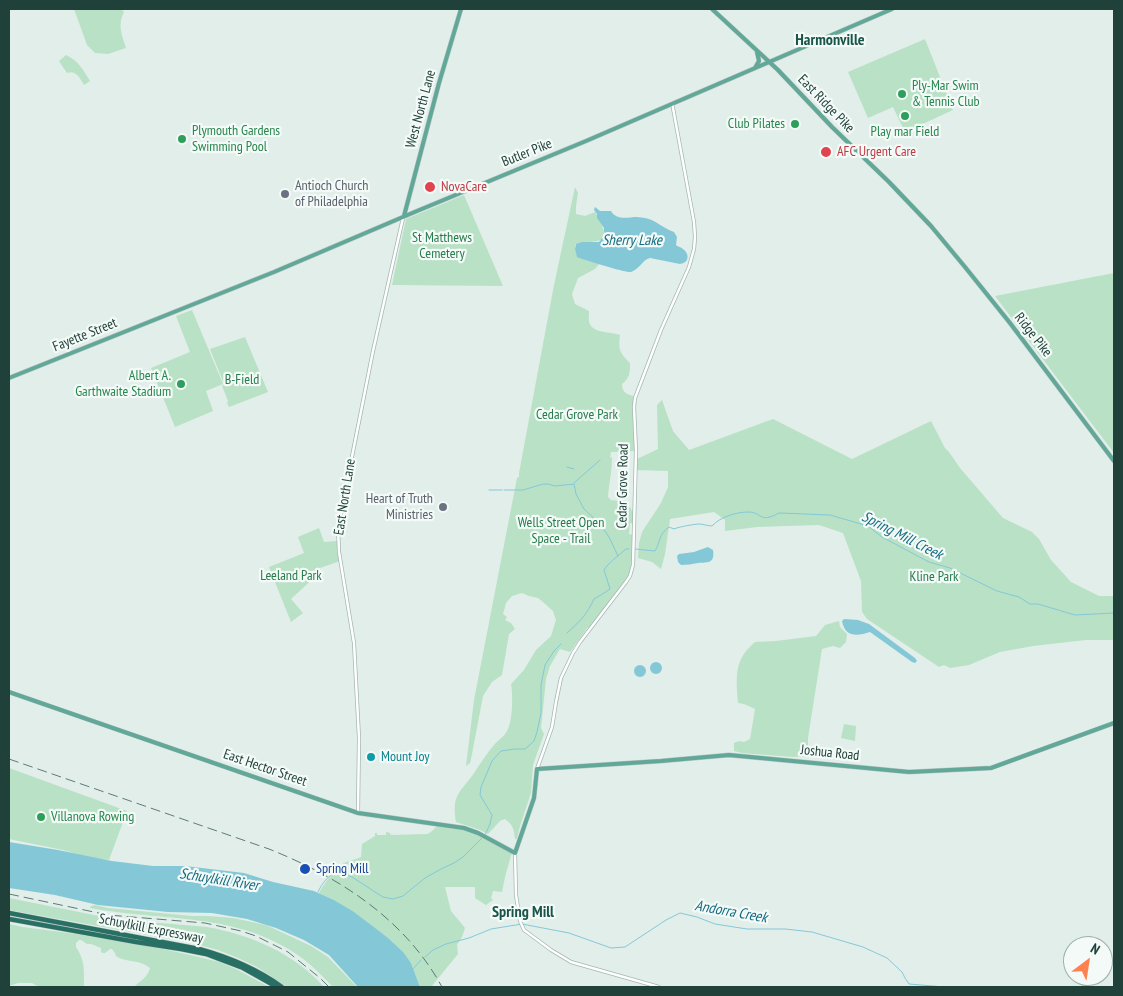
<!DOCTYPE html>
<html>
<head>
<meta charset="utf-8">
<style>
	body { margin:0 }
	#map { position:relative; width:1123px; height:996px; overflow:hidden; background:#e2eee9; font-family:"PT Sans Narrow",sans-serif }
	canvas { display:block }
	.frame { position:absolute; inset:0; border:10px solid #204139; pointer-events:none }
	.north { position:absolute; left:1063px; top:936px; width:50px; height:50px; box-sizing:border-box; background:#f3faf7; border:1px solid #9fb0ab; border-radius:50%; rotate:31deg; font-size:14px; font-weight:700; line-height:20px; text-align:center; color:#204139 }
	.north::after { content:''; display:block; margin:auto; width:18px; height:22px; background:#ff814f; clip-path:polygon(50% 0,100% 100%,50% 72%,0 100%) }
</style>
</head>
<body>
<div id="map">
<canvas width="1123" height="996"></canvas>
<div class="frame"></div>
<div class="north">N</div>
</div>
<script>
const ctx = document.querySelector('canvas').getContext('2d');
ctx.lineJoin = 'round';
function fillPath(path, color) { ctx.fillStyle = color; ctx.fill(path, 'evenodd'); }
function stroke(path, color, width, dash) { ctx.strokeStyle = color; ctx.lineWidth = width; ctx.lineCap = dash ? 'butt' : 'round'; ctx.setLineDash(dash || []); ctx.stroke(path); }
function drawText(font, color, halo, rows, align = 'center') {
  ctx.font = font + ' "PT Sans Narrow",sans-serif'; ctx.lineWidth = 4.5; ctx.setLineDash([]); ctx.textBaseline = 'middle'; ctx.strokeStyle = halo; ctx.fillStyle = color; for (const [text, x, y, turn = 0] of rows) {
    ctx.save(); ctx.translate(x, y); ctx.rotate((+turn || 0) * Math.PI / 180); ctx.textAlign = isNaN(turn) ? turn : align; if (halo) ctx.strokeText(text, 0, 0); ctx.fillText(text, 0, 0); ctx.restore();
  }
}
fillPath(new Path2D(`
	M74 9H121L124 12C117 25 122 35 126 48L108 54 95 53 87 45Z
	M925 39 953 110 905 132 893 107 868 118 848 72Z
	M66 55C78 60 84 71 90 81L84 85C80 78 76 70 67 73L59 61Z
	M575 187 578 193 576 206V214L585 216 595 212C600 219 604 229 605 238 595 244 585 240 575 245V249L580 258 599 264 595 269 578 278 572 294 575 304 589 311C589 315 588 321 590 324 593 333 612 332 620 335 618 350 620 353 630 363 630 372 630 378 622 384 622 393 627 394 636 397L634 407 636 451 611 452 610 458 612 457C612 471 609 484 608 497L611 500 619 501 631 508V510L634 511V524L630 523 629 534 633 535V565L630 576 590 629 588 627 570 652 560 649 550 666 546 679 541 728 544 734 533 765 531 793 520 826 517 839H515C514 829 513 825 505 819L500 821 488 834 480 830 456 822C451 792 462 792 476 770 482 761 487 753 494 745 498 740 504 737 507 731 513 721 513 695 511 684L524 670 536 650 551 636 556 620 553 611 543 602 538 598 529 596 522 593 512 596 506 603 503 614 507 617 505 620 511 623 515 629 509 634 502 675 492 682 483 696 472 754 470 763 466 766 474 700 517 478 519 477V473L554 285Z
	M464 195 503 286 392 285 406 219Z
	M1114 273V453L995 296Z
	M192 310 223 384 206 391 213 411 175 427 151 368 190 352 176 316Z
	M245 337 268 392 229 407 227 403 228 401 222 386 224 384 210 349Z
	M662 400 673 431 689 450 773 419 852 459 931 421 945 448 949 452 960 468 1003 518 1032 532 1039 539 1051 560 1071 582 1099 596H1114V640H1086L1033 646 1000 652 969 665 950 668 944 665 939 667 867 619 862 612 861 581 843 533 819 525 757 527 725 531V520L714 512 670 519 665 554 661 569 652 562 638 558 639 543 642 532 661 503 668 487V471L635 470V460L658 449 657 405Z
	M319 528 324 542 338 541 340 561 320 568 318 574 291 599 303 613 291 622 269 567 304 553 298 537Z
	M839 621 840 627 847 634 846 642 840 648 833 646 822 649 808 738V756L793 757 742 753 734 751V743L739 741 744 742 750 739 755 709 744 704 738 703C737 687 734 668 744 654 747 649 751 646 755 642L776 641 816 636 825 625Z
	M844 724 856 726 855 741 841 738Z
	M9 768 127 811 109 860 87 857 63 850 9 839Z
	M437 826 464 828 512 852 505 877 502 892 493 891 491 898 493 900 486 905 475 898V887H445L451 911 465 928 462 937 457 945 458 954 431 987H420L411 963 369 923 334 900 319 893C323 885 334 870 342 864 347 861 355 860 361 857L362 844 375 836V833H377V835H386V832L390 833 391 835 428 834 429 833 431 832Z
	M9 898 114 919 207 927C251 935 294 953 324 987H287L257 967 238 958 218 950 192 943 9 910Z
	M95 905 108 908 192 916H208L233 918 266 925 311 946 328 957 357 987H333C323 977 314 967 302 958 238 911 164 922 90 908L91 906Z
	M9 924 23 927 76 934 154 947 199 957 219 962 236 969 269 987H134C140 981 148 977 150 968 140 959 126 963 116 956L115 953 112 949H110L105 953H103L101 952V948L91 944H87L81 940H79L76 943V947C85 961 84 969 84 985L83 987H39L32 983H18L9 986Z`), '#b9e1c5');
fillPath(new Path2D(`
	M595 207 600 211H611C617 221 628 217 637 217 640 217 642 218 645 218 656 220 664 229 674 232L677 237 676 245C678 247 681 247 683 249 690 254 689 263 680 264L650 258C642 260 640 269 631 272 626 273 584 260 577 257L575 249 576 244 582 242H599L602 238 608 237C606 234 603 233 604 228L597 218V214L594 210Z
	M708 547 713 550C715 564 708 562 698 563 692 564 687 565 681 565L678 562 677 556 679 554 694 552Z
	M844 619 858 620 869 624 915 658 917 661 915 663 912 662 870 632C858 636 845 638 842 621Z
	M650 668a6 6 0 1 1 12 0a6 6 0 1 1-12 0Z
	M634 671a6 6 0 1 1 12 0a6 6 0 1 1-12 0Z
	M9 842 58 850 112 861 153 866H185L244 873 273 882 314 891 334 900 354 912 370 924 388 938 403 952 411 963 420 987H358L329 955 304 940 276 928 247 919 212 913 168 912 98 905 55 895 9 888Z`), '#84c8d8');
stroke(new Path2D(`
	M567 467 574 469
	M574 483 600 460
	M489 490H502
	M504 490H523L543 484H548L555 486 574 484 576 494 584 509 600 524 609 537 618 556
	M635 549 655 551C661 541 658 535 669 527L674 529C678 527 695 524 699 524 703 524 708 526 712 526 720 517 736 512 749 512 762 512 759 524 779 513L830 515 868 526 882 537 929 562 950 568 997 591 1019 597 1030 604H1038L1075 615 1114 613
	M567 633C580 621 586 616 594 599L601 595 610 589 604 570C610 561 617 557 626 549H629
	M318 892C322 883 328 876 337 871L352 877 383 897 393 899 403 896 425 878 441 869 454 863 463 857 485 835 490 824 492 815 480 795 481 787 492 761 501 751 515 749H525L534 741 537 732 541 713V685L545 665 554 651 561 644
	M425 957 433 950 446 944 469 938 491 929 522 924 569 933 611 948 625 947 666 920 680 913 697 917 715 924 747 929H785L812 932 863 947 887 958 902 972 905 978 909 984 945 987
	M413 969 421 960`), '#84c8d8', 1);
const minor = new Path2D(`
	M537 769 552 727 556 702 561 678 573 653 580 642 626 582 630 576 633 565 636 451 634 407 635 398 661 330 689 267 694 249 695 237 694 222 673 108V104
	M358 813 359 738 354 643 339 552 338 527 373 351 403 218
	M515 853 516 895 520 921 524 930 551 950 571 962 659 987`);
const major = new Path2D(`
	M712 9 778 70 832 127 889 182 931 226 965 267 1010 323 1114 461
	M755 68 759 61 757 52
	M404 216 439 83 461 9
	M9 378 274 272 417 211 586 141 892 9
	M9 692 358 813 464 828 478 833 515 853 534 798 537 769 661 761 729 755 909 772 991 768 1114 723`);
const highway = new Path2D(`
	M9 913 199 949C228 957 257 969 282 987
	M9 919 136 942 181 949 206 954 243 968 277 987`);
stroke(minor, '#a4b7b1', 4);
stroke(major, '#c1cac8', 5);
stroke(highway, '#c1cac8', 5.5);
stroke(minor, '#fff', 2.5);
stroke(major, '#62a898', 4);
stroke(highway, '#297064', 4.5);
stroke(new Path2D(`
	M9 759 269 849C339 877 405 919 442 987
	M9 894 108 915 205 923 241 931 256 936 288 952 320 978 329 987`), '#5a7c74', 1, [10, 5]);
for (const [x, y, r, color] of [
	[902,94,5,"#2e9e5b"],
	[905,116,5,"#2e9e5b"],
	[795,124,5,"#2e9e5b"],
	[182,139,5,"#2e9e5b"],
	[826,152,6,"#e0444e"],
	[430,187,6,"#e0444e"],
	[285,194,5,"#6b7280"],
	[181,384,5,"#2e9e5b"],
	[443,507,5,"#6b7280"],
	[371,757,5,"#0f9aa8"],
	[41,817,5,"#2e9e5b"],
	[305,869,6,"#1a4fb4"]
]) { const dot = new Path2D(); dot.arc(x, y, r, 0, 2 * Math.PI); ctx.fillStyle = color; ctx.fill(dot); stroke(dot, '#f3faf7', 2); }
drawText('14px', '#27864d', '#f3faf7', [
	["Ply-Mar Swim",912,86],
	["& Tennis Club",912,102],
	["Club Pilates",785,124,"right"],
	["Plymouth Gardens",192,131],
	["Swimming Pool",192,147],
	["Play mar Field",905,132,"center"],
	["Albert A.",171,376,"right"],
	["Garthwaite Stadium",171,392,"right"],
	["Villanova Rowing",51,817]
], 'left');
drawText('14px', '#204139', '#f3faf7', [
	["East Ridge Pike",826,104,46],
	["West North Lane",421,109,-75],
	["Butler Pike",527,153,-22],
	["Fayette Street",85,335,-22],
	["Ridge Pike",1033,335,52],
	["Cedar Grove Road",623,486,-89],
	["East North Lane",345,497,-81],
	["Joshua Road",830,753,6],
	["East Hector Street",265,768,19],
	["Schuylkill Expressway",151,929,11]
]);
drawText('14px', '#be3a42', '#f3faf7', [
	["AFC Urgent Care",837,152],
	["NovaCare",441,187]
], 'left');
drawText('14px', '#5b616d', '#f3faf7', [
	["Antioch Church",295,186],
	["of Philadelphia",295,202],
	["Heart of Truth",433,499,"right"],
	["Ministries",433,515,"right"]
], 'left');
drawText('14px', '#267c4a', '#f3faf7', [
	["St Matthews",442,238],
	["Cemetery",442,254],
	["B-Field",242,380],
	["Cedar Grove Park",577,415],
	["Wells Street Open",561,523],
	["Space - Trail",561,539],
	["Leeland Park",291,576],
	["Kline Park",934,577]
]);
drawText('14px', '#0d838f', '#f3faf7', [
	["Mount Joy",381,757]
], 'left');
drawText('14px', '#164399', '#f3faf7', [
	["Spring Mill",316,869]
], 'left');
drawText('italic 15px', '#146c83', '#f3faf7', [
	["Sherry Lake",632,241],
	["Spring Mill Creek",902,536,27],
	["Schuylkill River",219,880,9],
	["Andorra Creek",731,912,10]
]);
drawText('bold 16px', '#1a5549', '#f3faf7', [
	["Harmonville",830,40],
	["Spring Mill",523,912]
]);
</script>
</body>
</html>
